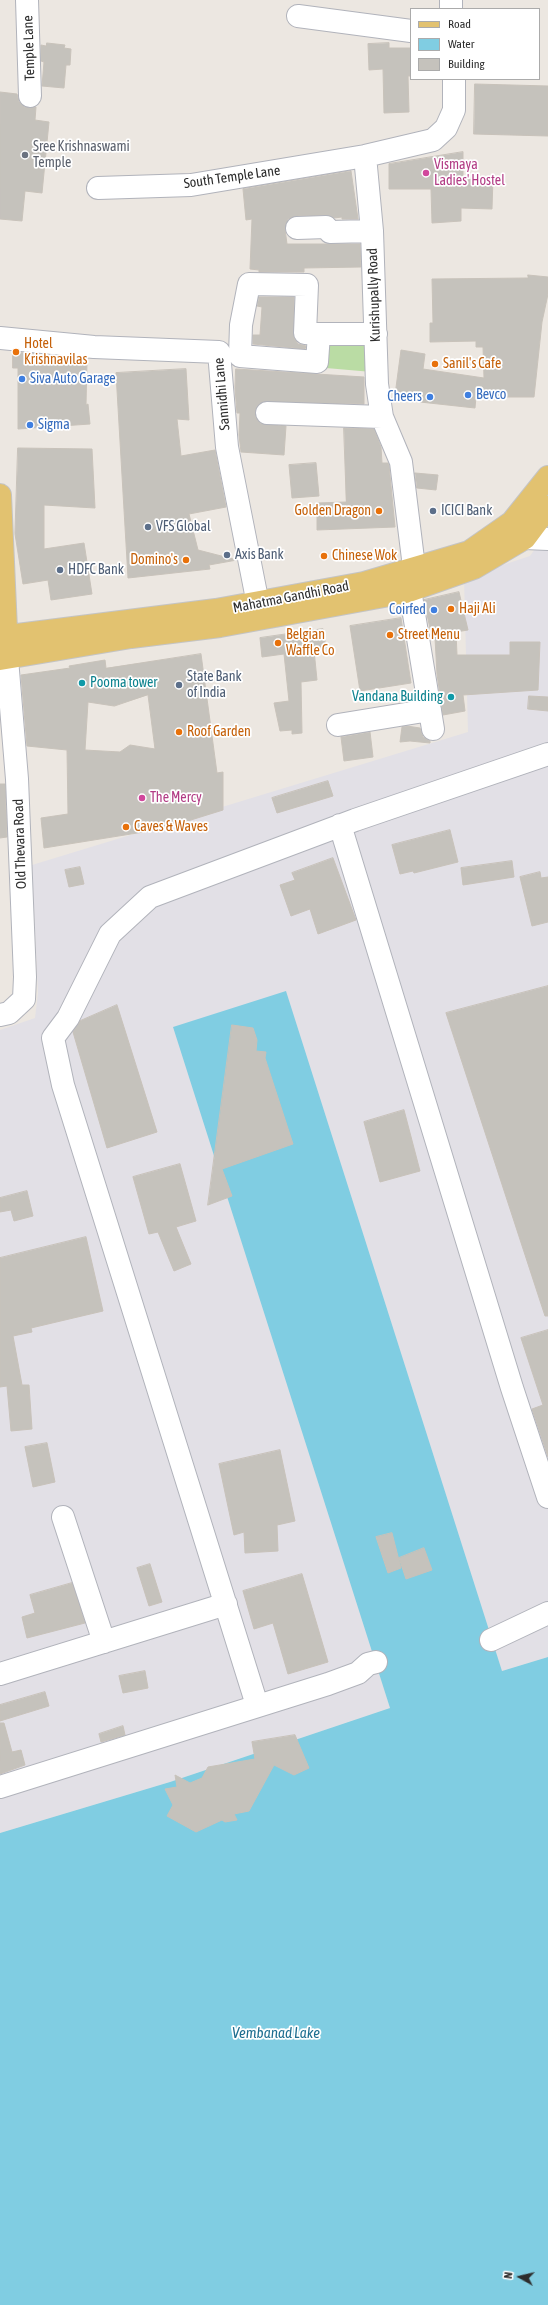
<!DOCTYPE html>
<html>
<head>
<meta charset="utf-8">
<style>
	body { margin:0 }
	#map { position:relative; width:548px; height:2305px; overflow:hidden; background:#ece7e1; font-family:"Asap Condensed",sans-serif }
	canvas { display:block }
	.legend { position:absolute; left:410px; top:8px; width:130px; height:72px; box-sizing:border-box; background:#fff; border:1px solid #ababab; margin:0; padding:5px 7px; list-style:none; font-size:12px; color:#2d2d2d }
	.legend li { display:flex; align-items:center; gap:8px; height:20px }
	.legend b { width:20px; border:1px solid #ababab }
	.north { position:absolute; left:500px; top:2257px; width:40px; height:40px; -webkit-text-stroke:3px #fff; paint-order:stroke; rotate:278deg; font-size:11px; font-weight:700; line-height:16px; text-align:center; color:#2d2d2d }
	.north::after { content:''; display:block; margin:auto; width:14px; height:18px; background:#2d2d2d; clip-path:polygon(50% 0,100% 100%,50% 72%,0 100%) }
</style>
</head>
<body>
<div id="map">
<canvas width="548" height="2305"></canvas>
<ul class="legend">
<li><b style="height:5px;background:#e2c270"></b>Road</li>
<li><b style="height:11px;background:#80cde2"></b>Water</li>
<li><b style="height:11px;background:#c5c2bc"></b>Building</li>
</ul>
<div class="north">N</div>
</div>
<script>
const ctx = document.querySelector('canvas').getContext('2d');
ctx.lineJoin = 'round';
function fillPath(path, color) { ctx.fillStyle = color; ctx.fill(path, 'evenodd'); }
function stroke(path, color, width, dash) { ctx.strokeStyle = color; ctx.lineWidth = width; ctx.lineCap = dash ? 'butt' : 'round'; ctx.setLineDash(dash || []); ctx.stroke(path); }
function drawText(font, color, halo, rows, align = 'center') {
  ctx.font = font + ' "Asap Condensed",sans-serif'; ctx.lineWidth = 3.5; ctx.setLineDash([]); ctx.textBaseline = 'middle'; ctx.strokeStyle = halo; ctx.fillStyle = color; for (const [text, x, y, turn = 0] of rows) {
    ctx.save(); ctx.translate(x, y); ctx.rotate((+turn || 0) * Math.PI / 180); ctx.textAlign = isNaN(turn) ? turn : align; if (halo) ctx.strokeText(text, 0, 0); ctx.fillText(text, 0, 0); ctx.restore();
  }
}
fillPath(new Path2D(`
	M548 531V1657L502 1671 491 1640 379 1673 390 1708 170 1782 0 1833V1030L35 1018 38 993 32 865 468 732 464 578 530 556Z`), '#e2e0e6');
fillPath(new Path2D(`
	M328 343 369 344 372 372 326 368Z`), '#badca4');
fillPath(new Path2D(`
	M286 991 502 1671 548 1657V2305H0V1833L170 1782 390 1708 173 1027Z`), '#80cde2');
const building = new Path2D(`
	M47 43 65 45 64 48 71 49 70 65H66L64 88 42 86 44 62 41 61V45L46 46Z
	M389 43V48H411V76H408L409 112 384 113 383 69 369 70 368 44Z
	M475 84 548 86V136L474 134Z
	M0 92 17 94 19 102 24 107 30 108 36 107 35 120 49 122 42 193 25 191 22 221 0 219Z
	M463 152V180L493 178 492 209 461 208V221L432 223 431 189H389V164Z
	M351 171 358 219H342V217L334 218 326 215 297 216 288 219 285 229 287 244H360L361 267 304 268V272H259V270L250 269 252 219 246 220 243 189Z
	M528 275 548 277V294L542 322 534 397H476L475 408 420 402 421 399 395 395 401 350 425 354 423 369 484 378 483 347H476V341L430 342V323H433L432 279 528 278Z
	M259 297H294V338L298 344 306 346 305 349 253 344V335H260L262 307 257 306Z
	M13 352 36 354V358L87 361 86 405 88 404 90 424 18 429V368H13Z
	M186 369 189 420 177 419 181 456 215 450 226 507 189 514 198 550 237 560 209 565 210 569 128 578 116 373Z
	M236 369 364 377V404L262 402 257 406 255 412 256 418 260 423 286 426 284 455 241 452 239 435 240 413H237L235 388Z
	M344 428 374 429 381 447 382 463H388L389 465 395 527 317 530V503L346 502Z
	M18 448 92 449 95 508 44 505V549L84 543 92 594 51 600 48 580 23 584 15 534Z
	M316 463 319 496 292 498 289 465Z
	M415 473 438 475 436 490 417 488Z
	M459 592 468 630 456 632 457 655H510V642H540L538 690 463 695 465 711 443 715 437 674 435 638H432L424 600Z
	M401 618 411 683 360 691 350 626Z
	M323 629 326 648 314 650 317 680 301 682 302 733 292 734V730L280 731 274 703 289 701 284 654 262 657 260 638Z
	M201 654 217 773 223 772V810L162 829 44 848 41 818 68 814 67 750 27 746 21 675 70 668 69 666 105 660 106 668ZM148 695 155 749 130 745 120 752 85 750 88 702 114 706Z
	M529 696 548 697V711L528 709Z
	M407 726 420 728 423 737 430 741V743L410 741 400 742 402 727Z
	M370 732 373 757 344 761 341 737Z
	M328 781 333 796 277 813 272 798Z
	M0 784H5L7 837 0 838Z
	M450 830 458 862 414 873 413 871 400 874 392 845Z
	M333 858 356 920 318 934 310 909 291 916 280 885 295 880 292 873Z
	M512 861 514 877 463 885 461 868Z
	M80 867 84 884 69 887 65 870Z
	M540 872 541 878 548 877V922L532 926 520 877Z
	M548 986V1316H545L446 1013Z
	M117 1005 157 1132 107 1148 73 1032 80 1021Z
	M232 1025 253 1028 257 1040 256 1051 266 1052 265 1058 293 1144 222 1169 232 1196 208 1205Z
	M404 1110 420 1171 380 1182 364 1122Z
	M180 1164 196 1221 176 1227 191 1264 174 1271 158 1232 149 1234 133 1177Z
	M27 1191 33 1216 14 1221 11 1210 0 1212V1198Z
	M86 1237 103 1311 31 1328 32 1332 13 1336 22 1385H29L32 1429 11 1431 7 1386 0 1387V1258Z
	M548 1330V1457L532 1409 543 1405 521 1338Z
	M47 1443 55 1482 33 1487 25 1447Z
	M280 1450 295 1521 277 1525 278 1551 245 1553 244 1532 234 1535 219 1464Z
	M392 1533 401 1568 388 1573 376 1537Z
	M424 1548 432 1570 406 1579 399 1558Z
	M150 1564 162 1602 149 1606 137 1568Z
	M302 1574 328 1662 288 1674 273 1623 254 1629 243 1591Z
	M72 1583 85 1623 27 1638 22 1617 35 1613 30 1595Z
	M145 1671 148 1688 123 1693 119 1676Z
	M45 1692 49 1706 0 1721V1705Z
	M0 1723H4L12 1752 21 1750 25 1765 0 1774Z
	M123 1726 125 1735 101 1742 99 1734Z
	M295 1735 309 1768 294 1775 274 1765 249 1811 234 1814 237 1820 225 1822 222 1820 196 1832 167 1816 173 1805 165 1789 177 1787 175 1775 190 1783 202 1778 208 1767 255 1759 252 1742Z`);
fillPath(building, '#c5c2bc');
stroke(building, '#c8c2ba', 1);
const minor = new Path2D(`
	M27 0 30 96
	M451 0V9
	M298 16 411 31
	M365 156 372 231 377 384 382 417 401 462 414 567
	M98 188 191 185 365 156 433 140 446 128 454 110V79
	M297 228 326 227 330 232 372 231
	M319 334 305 333 307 285 249 284 241 325 240 356 317 362 319 334H376
	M0 338 94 347 219 352 227 447 258 604
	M267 413 382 417
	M525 538 548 539
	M410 590 433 729
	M338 725 430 710
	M340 825 512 1388 548 1497
	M0 1015 9 1013 24 999 25 977 17 779 7 659
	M63 1517 104 1642
	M491 1640 548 1613
	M0 1674 226 1604
	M257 1705 63 1085 53 1038 68 1018 110 934 150 897 355 820 548 754
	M0 1787 328 1684 358 1673 368 1664 376 1662`);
const major = new Path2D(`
	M0 495 7 652
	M0 637 216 610 364 583 469 552 512 522 548 477
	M0 659 131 637 220 626 406 592 474 568 525 538 548 507`);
stroke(minor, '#b1b3bb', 24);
stroke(major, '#c4c4c4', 24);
stroke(minor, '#fff', 22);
stroke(major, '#e2c270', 22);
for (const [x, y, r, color] of [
	[25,155,4,"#6b7280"],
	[426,173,4,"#d1479c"],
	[16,352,4,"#e8710a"],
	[435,364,4,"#e8710a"],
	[22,379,4,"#3f7fe0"],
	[468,395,4,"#3f7fe0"],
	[430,397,4,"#3f7fe0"],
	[30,425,4,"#3f7fe0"],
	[379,511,4,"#e8710a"],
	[433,511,4,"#5c6f8a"],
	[148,527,4,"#5c6f8a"],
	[227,555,4,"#5c6f8a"],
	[324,556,4,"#e8710a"],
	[186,560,4,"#e8710a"],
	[60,570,4,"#5c6f8a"],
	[451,609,4,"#e8710a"],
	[434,610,4,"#3f7fe0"],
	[390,635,4,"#e8710a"],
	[278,643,4,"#e8710a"],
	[82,683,4,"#0f9aa8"],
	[179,685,4,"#5c6f8a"],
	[451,697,4,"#0f9aa8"],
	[179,732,4,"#e8710a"],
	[142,798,4,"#d1479c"],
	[126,827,4,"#e8710a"]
]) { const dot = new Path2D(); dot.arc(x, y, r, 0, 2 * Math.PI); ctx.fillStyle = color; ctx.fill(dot); stroke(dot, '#fff', 1.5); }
drawText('14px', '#2d2d2d', '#fff', [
	["Temple Lane",29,48,-92],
	["South Temple Lane",232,177,-8],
	["Kurishupally Road",374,295,-92],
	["Sannidhi Lane",222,394,-95],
	["Mahatma Gandhi Road",291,597,-11],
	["Old Thevara Road",20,844,-92]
]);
drawText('14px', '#5b616d', '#fff', [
	["Sree Krishnaswami",33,147],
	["Temple",33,163]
], 'left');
drawText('14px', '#b23c85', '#fff', [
	["Vismaya",434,165],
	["Ladies' Hostel",434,181],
	["The Mercy",150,798]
], 'left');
drawText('14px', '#c56008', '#fff', [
	["Hotel",24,344],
	["Krishnavilas",24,360],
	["Sanil's Cafe",443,364],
	["Golden Dragon",371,511,"right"],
	["Chinese Wok",332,556],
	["Domino's",178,560,"right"],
	["Haji Ali",459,609],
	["Belgian",286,635],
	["Waffle Co",286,651],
	["Street Menu",398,635],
	["Roof Garden",187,732],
	["Caves & Waves",134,827]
], 'left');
drawText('14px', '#366cbe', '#fff', [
	["Siva Auto Garage",30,379],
	["Bevco",476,395],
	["Cheers",422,397,"right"],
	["Sigma",38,425],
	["Coirfed",426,610,"right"]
], 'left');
drawText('14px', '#4e5e75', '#fff', [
	["ICICI Bank",441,511],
	["VFS Global",156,527],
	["Axis Bank",235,555],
	["HDFC Bank",68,570],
	["State Bank",187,677],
	["of India",187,693]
], 'left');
drawText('14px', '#0d838f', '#fff', [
	["Pooma tower",90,683],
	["Vandana Building",443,697,"right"]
], 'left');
drawText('italic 15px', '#1d6e90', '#fff', [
	["Vembanad Lake",276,2033]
]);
</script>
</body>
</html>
